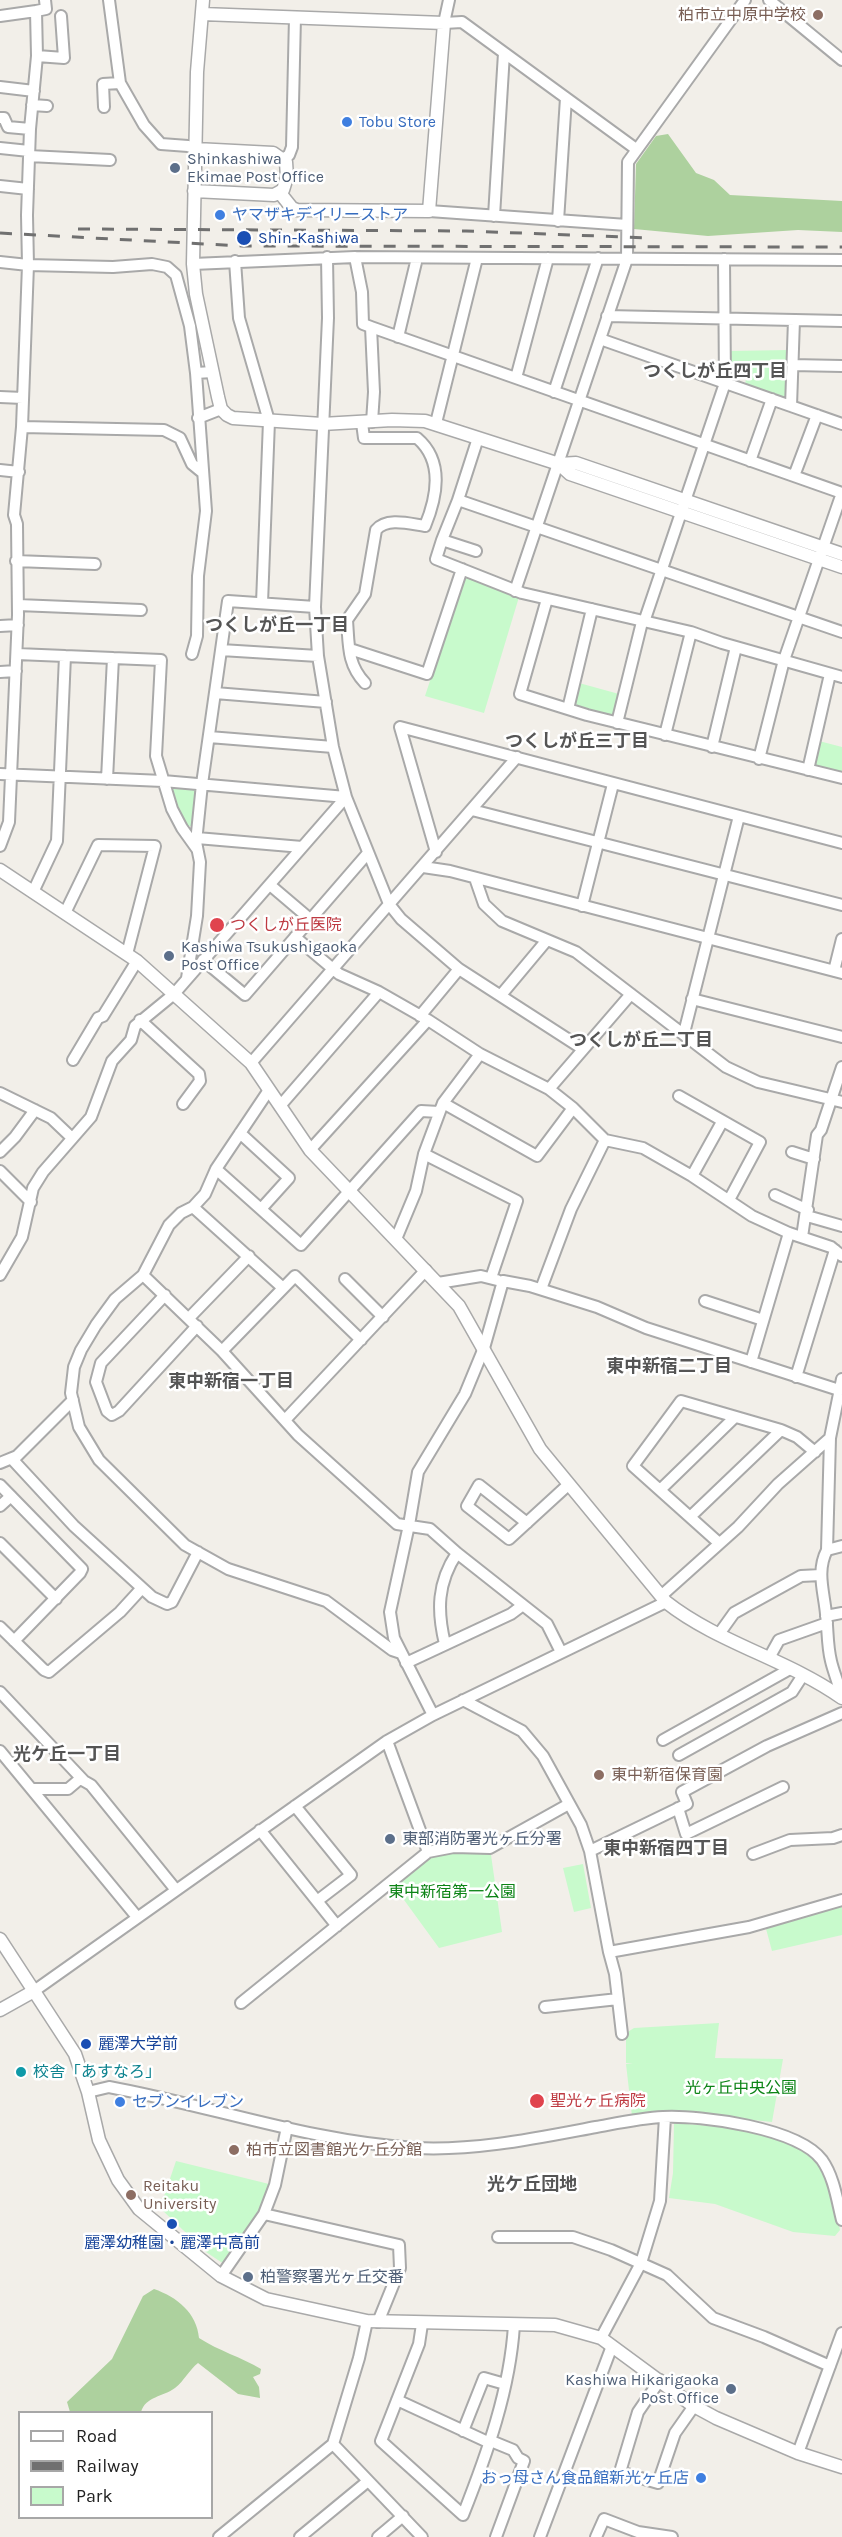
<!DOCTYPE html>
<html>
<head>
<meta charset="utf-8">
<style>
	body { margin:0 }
	#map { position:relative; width:842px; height:2537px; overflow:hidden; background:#f2efe9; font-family:Karla,sans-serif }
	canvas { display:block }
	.legend { position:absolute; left:18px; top:2411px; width:195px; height:108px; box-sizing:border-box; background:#fff; border:2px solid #a7a7a7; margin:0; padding:8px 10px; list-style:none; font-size:18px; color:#222 }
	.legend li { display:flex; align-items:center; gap:12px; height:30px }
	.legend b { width:30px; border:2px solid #a7a7a7 }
</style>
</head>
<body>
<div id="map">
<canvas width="842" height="2537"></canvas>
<ul class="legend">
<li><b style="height:8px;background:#fff"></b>Road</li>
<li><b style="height:8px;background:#707070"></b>Railway</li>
<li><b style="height:16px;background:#c8facc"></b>Park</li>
</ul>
</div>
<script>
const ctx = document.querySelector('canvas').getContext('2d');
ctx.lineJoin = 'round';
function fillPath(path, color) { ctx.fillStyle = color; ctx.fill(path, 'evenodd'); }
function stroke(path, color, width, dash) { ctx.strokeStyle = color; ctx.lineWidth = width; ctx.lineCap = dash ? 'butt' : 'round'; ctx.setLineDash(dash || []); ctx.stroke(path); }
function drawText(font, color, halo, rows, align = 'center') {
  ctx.font = font + ' Karla,"Noto Sans JP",sans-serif'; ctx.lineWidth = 5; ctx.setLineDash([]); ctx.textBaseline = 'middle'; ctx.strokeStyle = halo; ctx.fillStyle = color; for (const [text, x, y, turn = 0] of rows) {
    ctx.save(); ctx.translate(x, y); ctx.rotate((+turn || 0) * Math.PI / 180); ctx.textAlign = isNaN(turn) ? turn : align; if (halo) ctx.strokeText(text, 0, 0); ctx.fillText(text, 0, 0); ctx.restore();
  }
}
fillPath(new Path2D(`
	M668 134 696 173 714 180 730 195 842 201V232L798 230 708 236 634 229 636 164 656 136Z
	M154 2289C177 2297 197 2313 199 2338 219 2351 241 2357 261 2369L260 2374 253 2377 259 2387 260 2398 238 2394 198 2363C189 2370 184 2381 175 2388 163 2397 146 2396 141 2412H70L67 2402 112 2359 143 2296Z`), '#add19e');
fillPath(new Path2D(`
	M789 350 788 397 784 400 745 386 747 370H730L728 351Z
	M469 577 519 597 484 713 425 696 464 578Z
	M579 683 619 694 614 714 610 716 577 705 574 701Z
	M819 741 842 747V774L816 767 813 763Z
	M174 787 194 789 197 792 192 826H187L176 807 171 791Z
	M490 1848 502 1932 439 1948 391 1882 428 1852Z
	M583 1864 591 1908 574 1912 563 1868Z
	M842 1903V1935L772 1951 765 1925Z
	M719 2023 715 2058 783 2059 772 2122 715 2116H632L626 2064 633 2063H626V2033L634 2028Z
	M674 2123C714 2126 793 2130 818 2165 831 2183 835 2209 840 2230L835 2236 793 2232 715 2204 669 2198 673 2173Z
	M176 2161 269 2184 262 2205 224 2264 206 2252 160 2208Z`), '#c8facc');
const minor = new Path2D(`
	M109 0 120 83 144 125 161 144 188 146 196 149
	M449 0 444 23 462 22 636 149
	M769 0 842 60
	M36 11 46 9 45 0
	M0 16 36 11 37 56 30 129 27 215 28 265 22 427 14 515 17 524 18 615 9 822 0 846
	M37 56 64 58 61 16
	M0 87 34 91
	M32 105 47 106
	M104 107 103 84 120 83
	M0 118H4L8 127 30 129
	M0 148 29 151
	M29 156 110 160
	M283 159 289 155 292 147 295 17
	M0 186 28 189
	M429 211 627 225
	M494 216 504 53
	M558 221 566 98
	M327 257 328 318 315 607 318 656 333 747 346 797 389 904 401 919 459 969 583 1049
	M355 257 842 260
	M235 261 239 318 269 421 262 603
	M0 262 28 265 113 267 152 264 167 267 176 275 190 326 196 373 212 372
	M193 264 355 257 362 292 363 324 371 327 374 392 372 422
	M607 316 842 321
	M371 327 842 493
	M398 337 417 258
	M600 339 842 424
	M792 365 842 366
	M516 378 548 258
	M554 392 598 258
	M0 397 23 398
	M791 406 794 320
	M198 418 221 409
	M362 423 364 438H417C444 461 437 497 425 526 410 524 387 517 376 530L365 594 347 620C349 645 347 664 365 683
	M436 423 477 258
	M22 427 164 430 180 438 192 464 203 473
	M478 438 458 500 842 632
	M750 461 772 399
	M0 470 19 472
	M794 476 817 415
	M458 500 442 540 476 551
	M442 540 436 559 522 593 691 632 722 643 842 677
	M16 561 95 564
	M515 591 627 259 628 162 745 0
	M547 599 520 694 587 715 842 778
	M18 605 141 610
	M644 622 725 383 724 259
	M0 626 18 625
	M350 649 427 674 462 569
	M221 650 318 656
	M17 654 161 660 156 756 172 809 182 828 197 849
	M192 654 197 636 198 576 206 511 196 373
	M0 672 16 671
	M215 693 326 702
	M568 709 592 609
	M617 723 642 622
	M665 735 691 632
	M209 737 333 747
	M712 747 736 647
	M759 759 784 660 842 493
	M808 770 830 674
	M0 774 163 781 346 797
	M107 779 113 658
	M472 810 842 905
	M197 838 302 847
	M436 852 400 727 842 843
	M423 867 450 871 842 973
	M475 878 484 904 502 921 576 952 726 1067 758 1082 842 1102
	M270 885 310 919
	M33 892 57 841 65 656
	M582 906 613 784
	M65 913 98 845 155 846 127 954
	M295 937 339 974 379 992 428 1020 480 1054 549 1089 631 994
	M203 960 245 995 368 853
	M834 971 842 939
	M187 978 197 916 200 862 196 842 202 784 228 601 315 607
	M501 995 547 940
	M692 999 842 1037
	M420 1016 459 969
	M140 1020 199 1074 200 1081 183 1104
	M684 1033 739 816
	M73 1060 98 1018 103 1016 137 961
	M251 1063 517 757
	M549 1089 573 1108 605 1140 643 1148 692 1176 752 1216 789 1233 831 1247 842 1256
	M269 1090 216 1169 205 1194 193 1207 181 1213 169 1225 143 1275 115 1299 96 1325 81 1350 74 1367 71 1393 79 1427 99 1460 185 1545 228 1569 326 1601 392 1650 401 1653
	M0 1093 51 1118 72 1138
	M679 1096 760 1142 729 1200
	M443 1103 537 1156 573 1108
	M280 1106 379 992
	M240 1133 289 1178 261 1209
	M310 1150 428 1020
	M0 1152 15 1137 35 1110
	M792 1152 814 1159
	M424 1154 517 1201 491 1278
	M216 1169 301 1245 421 1111 439 1112
	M0 1171 31 1202
	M692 1176 722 1122
	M775 1195 808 1210
	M193 1207 283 1288
	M807 1216 842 1226
	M802 1237 817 1135 821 1130 842 1067
	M396 1239 416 1191 424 1154 443 1103 480 1054
	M0 1275 22 1237 33 1188 43 1172 91 1117 112 1061 131 1040 135 1026 174 994 346 797
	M143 1275 222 1351 298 1435 397 1524 430 1529 457 1553 547 1624 561 1652
	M345 1279 383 1317
	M438 1283 481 1276 497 1280
	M541 1289 571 1209 605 1140
	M165 1295 101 1363 96 1382 107 1411 112 1415 119 1411 197 1326
	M705 1301 763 1320
	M189 1318 249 1256
	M222 1351 295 1276 361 1340
	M751 1362 789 1233
	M796 1377 835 1250
	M285 1420 426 1270
	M12 1459 74 1526 152 1597 167 1604 172 1602 198 1552
	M0 1463 17 1456 73 1400
	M0 1485 82 1569 80 1573 14 1641
	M660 1490 735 1417
	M0 1506 11 1496
	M690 1517 781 1430
	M527 1523 479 1485 467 1506 509 1539 568 1485
	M0 1543 56 1599
	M719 1543 633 1466 681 1401 781 1430 797 1437 815 1452
	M827 1550 842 1546
	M661 1596 738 1527 778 1484 830 1438
	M826 1616 842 1613
	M0 1627 44 1670 49 1672 120 1612 142 1588
	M719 1634 734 1613 801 1576 821 1575
	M445 1644C437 1611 437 1583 457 1553
	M769 1658 779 1640 827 1623
	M406 1663 511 1614 523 1605
	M0 1692 84 1781 91 1785 176 1890
	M841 1697C839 1683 834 1674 831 1661 827 1645 828 1630 826 1614 824 1592 816 1571 827 1550L830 1438 842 1379
	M463 1700 522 1731 543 1756 581 1825 590 1851 609 1952 749 1927 842 1900
	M433 1715 394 1638 390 1612 409 1525 418 1472 465 1394 484 1348 503 1281 530 1286 597 1307 646 1328 839 1390
	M663 1740 790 1669
	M387 1741 428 1852
	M0 1751 137 1917
	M679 1755 792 1692 803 1675
	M32 1789H68L81 1778
	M295 1806 351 1875 317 1901
	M678 1808 686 1834 783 1787
	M260 1830 337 1926
	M590 1851 687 1804 682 1792 767 1746 842 1713
	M753 1854 790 1840 833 1838 842 1835
	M609 1952 615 1974 622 2034
	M34 1991 387 1741 433 1715 666 1602
	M241 2003 428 1852 454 1847 490 1848 569 1804
	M545 2007 618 1999
	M88 2092 109 2087C212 2106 312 2142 416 2148 476 2151 537 2138 596 2127 618 2123 641 2118 663 2117 702 2115 798 2128 822 2160 834 2177 837 2200 842 2220
	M264 2214 399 2245 400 2268 378 2322
	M498 2237H573L611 2250 667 2275 713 2318 764 2337 830 2366
	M221 2276 264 2214 275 2185 287 2127
	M422 2324 419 2344 381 2441 463 2515C487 2454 510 2390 514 2325
	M601 2338 641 2263 660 2201 665 2117
	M660 2380 638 2412 620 2472 658 2483 675 2433 694 2406
	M397 2400 490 2443
	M463 2431 484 2378 505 2384
	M491 2441 513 2450 518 2458 524 2461 496 2537
	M333 2444 422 2537
	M798 2453 842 2333
	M219 2537 333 2444 359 2358 367 2321
	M300 2537 368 2481
	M378 2537 403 2516
	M540 2537 612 2346
	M596 2537 604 2519 638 2532 672 2537`);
const tertiary = new Path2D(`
	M203 0 197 72 193 264 196 294 218 397 221 409 227 415 233 418 322 424 392 420 425 421 559 464 570 474 842 567
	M202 14 444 23 429 211 297 210 292 208 280 193
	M194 191 274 195 283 190 287 177 286 162 273 153 196 149
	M559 464 576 463 842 554
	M0 870 137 961 251 1063 310 1150 459 1306 540 1449 666 1602C718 1643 787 1659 842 1698
	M0 1939 75 2054 88 2092 99 2140 118 2180 139 2209 221 2276 266 2299 367 2321 555 2325 601 2338 692 2405 716 2418 798 2453 842 2467
	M0 2010 34 1991`);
stroke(minor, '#a9a9a9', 14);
stroke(tertiary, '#a9a9a9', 15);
stroke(minor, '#fff', 10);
stroke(tertiary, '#fff', 12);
stroke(new Path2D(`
	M78 229 466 231 651 238
	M0 233 243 246 842 247`), '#707070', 3, [12, 12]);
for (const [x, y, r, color] of [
	[818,15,6,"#8d6e63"],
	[347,122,6,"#3f7fe0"],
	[175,168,6,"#5c6f8a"],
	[220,215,6,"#3f7fe0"],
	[244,238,8,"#1a4fb4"],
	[217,925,8,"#e0444e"],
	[169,956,6,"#5c6f8a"],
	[599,1775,6,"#8d6e63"],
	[390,1839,6,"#5c6f8a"],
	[86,2044,6,"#1a4fb4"],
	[21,2072,6,"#0f9aa8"],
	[537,2101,8,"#e0444e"],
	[120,2102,6,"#3f7fe0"],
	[234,2150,6,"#8d6e63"],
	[131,2195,6,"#8d6e63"],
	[172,2224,6,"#1a4fb4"],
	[248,2277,6,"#5c6f8a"],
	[731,2389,6,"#5c6f8a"],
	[701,2478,6,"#3f7fe0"]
]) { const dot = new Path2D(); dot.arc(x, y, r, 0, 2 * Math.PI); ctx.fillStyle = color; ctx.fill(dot); stroke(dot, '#fff', 2); }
drawText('16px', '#785e54', '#fff', [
	["柏市立中原中学校",806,15,"right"],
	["東中新宿保育園",611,1775],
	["柏市立図書館光ケ丘分館",246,2150],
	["Reitaku",143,2186],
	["University",143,2204]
], 'left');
drawText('16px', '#366cbe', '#fff', [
	["Tobu Store",359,122],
	["ヤマザキデイリーストア",232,215],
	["セブンイレブン",132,2102],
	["おっ母さん食品館新光ヶ丘店",689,2478,"right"]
], 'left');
drawText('16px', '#4e5e75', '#fff', [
	["Shinkashiwa",187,159],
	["Ekimae Post Office",187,177],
	["Kashiwa Tsukushigaoka",181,947],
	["Post Office",181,965],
	["東部消防署光ヶ丘分署",402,1839],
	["柏警察署光ヶ丘交番",260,2277],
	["Kashiwa Hikarigaoka",719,2380,"right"],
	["Post Office",719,2398,"right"]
], 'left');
drawText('16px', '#164399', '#fff', [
	["Shin-Kashiwa",258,238],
	["麗澤大学前",98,2044],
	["麗澤幼稚園・麗澤中高前",172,2243,"center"]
], 'left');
drawText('16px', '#be3a42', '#fff', [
	["つくしが丘医院",230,925],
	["聖光ヶ丘病院",550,2101]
], 'left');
drawText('16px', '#0c8416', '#fff', [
	["東中新宿第一公園",452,1892],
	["光ヶ丘中央公園",741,2088]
]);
drawText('16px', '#0d838f', '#fff', [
	["校舎「あすなろ」",33,2072]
], 'left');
drawText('bold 18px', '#555', '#fff', [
	["つくしが丘四丁目",715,372],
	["つくしが丘一丁目",277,626],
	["つくしが丘三丁目",577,742],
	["つくしが丘二丁目",641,1041],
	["東中新宿二丁目",669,1367],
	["東中新宿一丁目",231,1382],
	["光ケ丘一丁目",67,1755],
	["東中新宿四丁目",666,1849],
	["光ケ丘団地",532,2185]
]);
</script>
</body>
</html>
